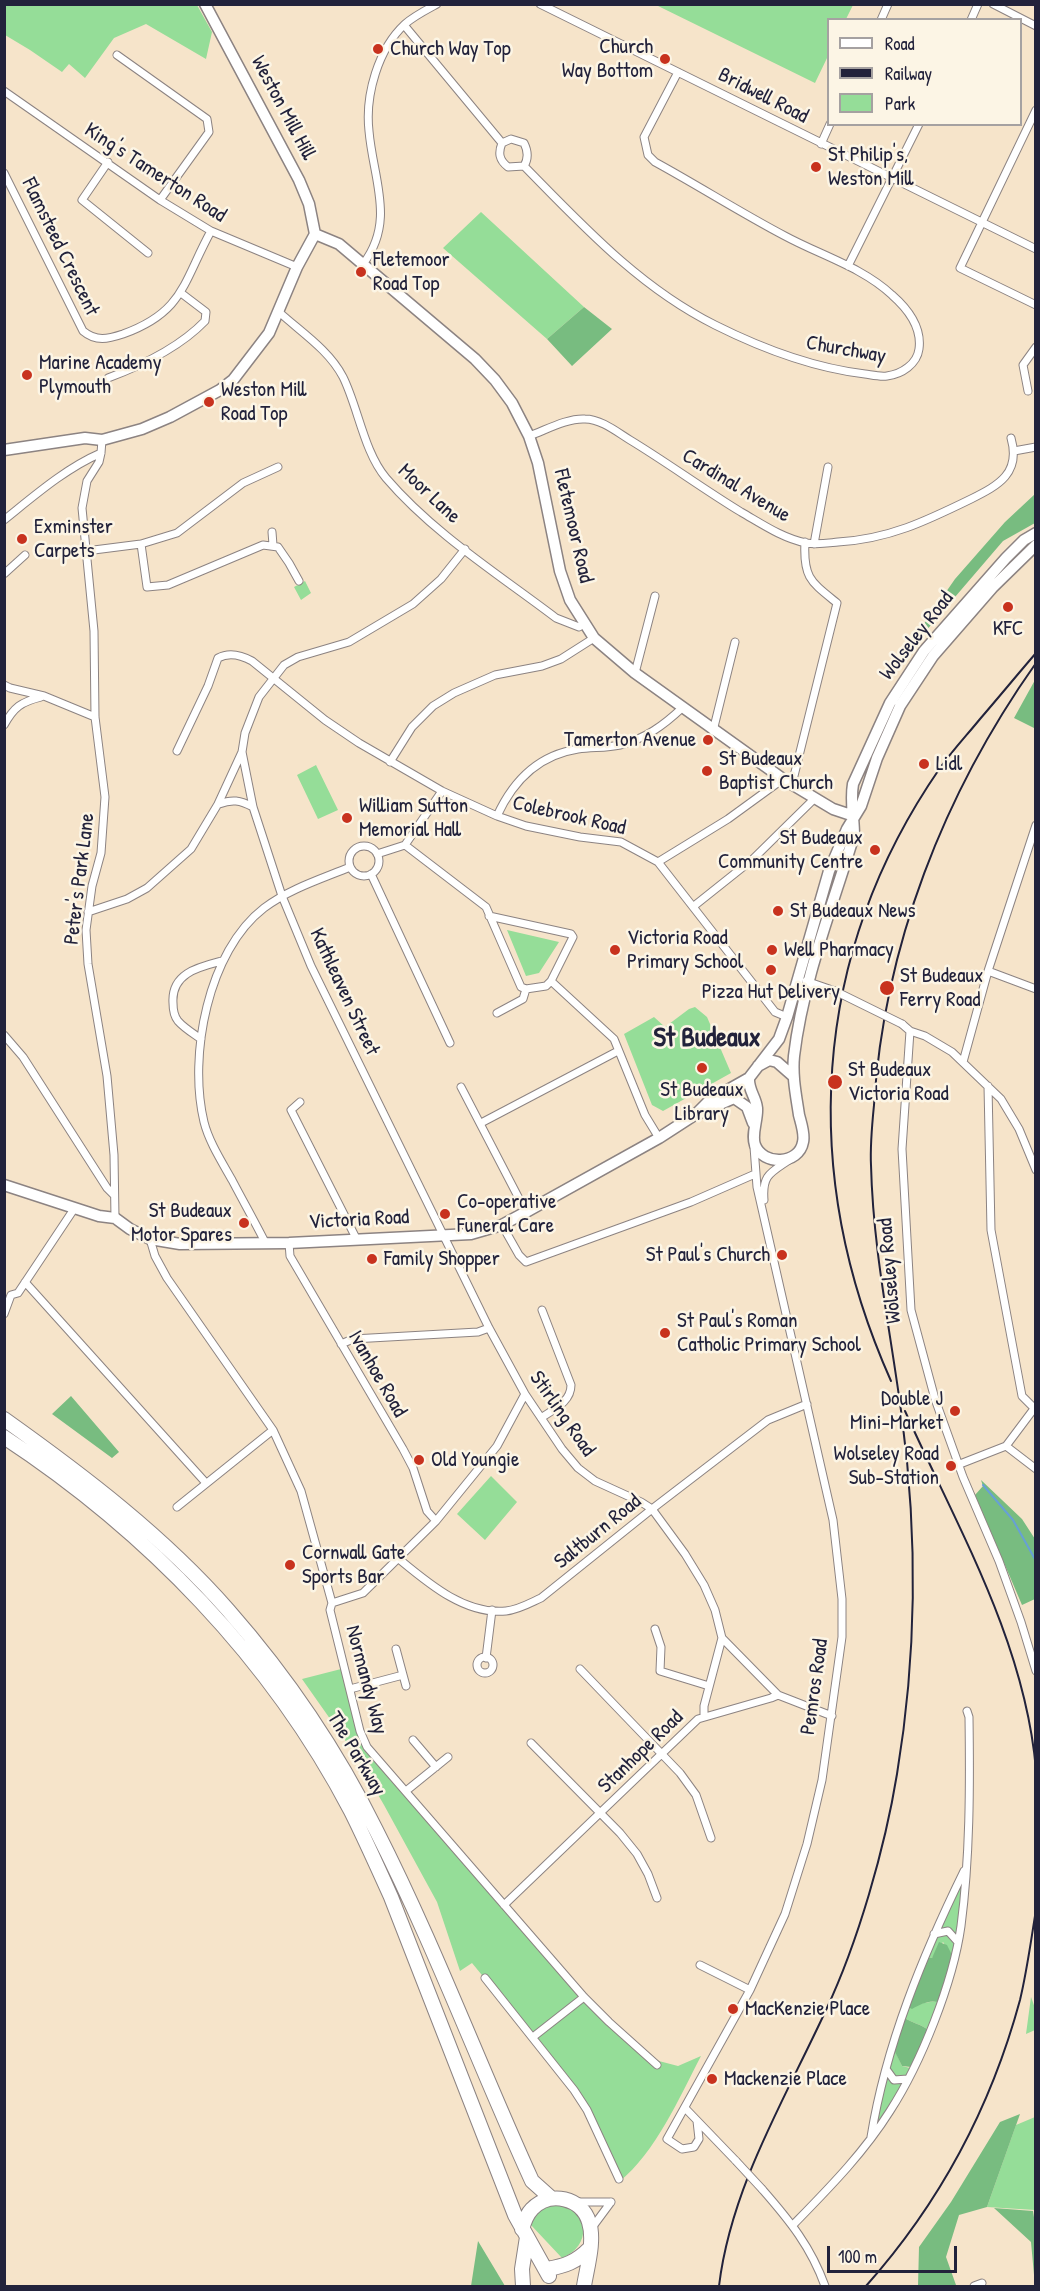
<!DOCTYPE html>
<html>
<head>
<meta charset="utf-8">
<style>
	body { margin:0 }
	#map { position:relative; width:1040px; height:2291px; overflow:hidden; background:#f6e4ca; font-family:"Patrick Hand",sans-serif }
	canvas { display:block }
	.frame { position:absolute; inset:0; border:6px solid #22223b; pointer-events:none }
	.legend { position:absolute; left:827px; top:18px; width:195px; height:108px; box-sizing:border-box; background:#fcf5e5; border:2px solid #a5a1a1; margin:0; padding:8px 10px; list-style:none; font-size:18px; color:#22223b }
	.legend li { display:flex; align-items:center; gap:12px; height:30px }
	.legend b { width:30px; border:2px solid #a5a1a1 }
	.scale { position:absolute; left:827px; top:2246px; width:130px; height:27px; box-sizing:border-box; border:3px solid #22223b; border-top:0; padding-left:8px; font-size:18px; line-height:21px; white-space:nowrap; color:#22223b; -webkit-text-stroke:4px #fcf5e5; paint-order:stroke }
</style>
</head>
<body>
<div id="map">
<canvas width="1040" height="2291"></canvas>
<div class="frame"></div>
<ul class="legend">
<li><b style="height:8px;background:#fff"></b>Road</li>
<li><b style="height:8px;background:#22223b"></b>Railway</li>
<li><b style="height:16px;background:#95dd98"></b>Park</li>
</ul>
<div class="scale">100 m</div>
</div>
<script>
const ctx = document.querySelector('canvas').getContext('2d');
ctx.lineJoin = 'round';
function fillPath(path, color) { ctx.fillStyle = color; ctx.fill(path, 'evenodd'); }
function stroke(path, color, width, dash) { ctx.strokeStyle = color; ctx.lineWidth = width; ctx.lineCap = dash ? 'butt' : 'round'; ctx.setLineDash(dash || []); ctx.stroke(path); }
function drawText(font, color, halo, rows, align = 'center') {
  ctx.font = font + ' "Patrick Hand",sans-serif'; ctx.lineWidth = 5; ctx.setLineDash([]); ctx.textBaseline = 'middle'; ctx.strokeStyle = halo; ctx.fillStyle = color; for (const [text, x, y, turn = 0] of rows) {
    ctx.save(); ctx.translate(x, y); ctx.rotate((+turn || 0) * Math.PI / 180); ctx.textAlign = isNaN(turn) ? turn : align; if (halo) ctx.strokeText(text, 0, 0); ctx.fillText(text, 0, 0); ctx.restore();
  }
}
fillPath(new Path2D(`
	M5 4 197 5 212 32 206 59 146 24 114 38 85 78 69 64 62 72 30 50 5 35Z
	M849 4 853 5 846 19 828 20V56L815 83 656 5Z
	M481 212 584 307 547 339 443 248Z
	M305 581 311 593 301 600 294 587Z
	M316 765 338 810 318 819 297 775Z
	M507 930 559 942 539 973 526 976Z
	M695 1007 707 1017 731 1073 663 1111 652 1105 624 1034 654 1017 665 1027 689 1009Z
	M491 1476 517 1502 485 1540 457 1514Z
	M345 1668 367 1747 584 1997 655 2060 678 2066 701 2056C679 2098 656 2152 619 2182L587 2110 564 2075 472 1963 460 1971 437 1902 384 1805 352 1750 302 1679Z
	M966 1865 953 1957 943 1942 932 1958 925 1957Z
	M1031 1997 1035 2008V2030L1026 2034Z
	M936 2001 940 2003 930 2031C921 2024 912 2023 903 2017L906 2006Z
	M893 2047 902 2066 914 2069 871 2139Z
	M1035 2117V2210L987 2207 1016 2125Z
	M558 2204C590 2211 592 2246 562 2258L530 2224C536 2211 544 2206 558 2204Z`), '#95dd98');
fillPath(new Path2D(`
	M584 307 612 329 572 366 547 339Z
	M1035 494V523L1003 541 889 674 955 579 1005 522Z
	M1035 680 1036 727 1034 728 1014 718Z
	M71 1396 119 1452 112 1458 52 1414Z
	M981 1480 1022 1519 1035 1539V1599L1022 1605 975 1495 983 1486Z
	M939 1942 947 1945 953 1957 940 2003C931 1999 921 2004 912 2009L906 2006 925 1957 932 1958Z
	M903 2017C912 2023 921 2024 930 2031L911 2067 902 2066 893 2048Z
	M1020 2114 987 2207 959 2215 946 2257 956 2285 918 2286 919 2247 951 2202 1000 2122Z
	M994 2208 1033 2211 1036 2230 1035 2286 1031 2242Z
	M478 2241 505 2286H471Z`), '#78bc80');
stroke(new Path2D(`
	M983 1485 1013 1520 1036 1561`), '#67a0d6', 2);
const street = new Path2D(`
	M540 4 1036 249
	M993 4 1036 26
	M881 20 888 4
	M971 20 978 4
	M404 25 502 143
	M117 55 207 119 209 132 160 200
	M4 91 160 200 211 231 297 267
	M1036 110 960 268 1036 305
	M511 139 524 143C528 151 529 158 524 166L508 167C499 160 498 153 502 143Z
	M821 144 830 124
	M108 162 82 200 148 253
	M524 166C582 225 640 288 715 325 761 348 814 368 865 374 872 375 880 377 887 376 902 374 917 364 919 349 922 327 908 309 892 295 862 267 820 255 785 236 741 213 699 186 655 162L648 155 644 137 678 72
	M4 173 83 331C96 342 108 339 123 334 184 312 183 282 211 231
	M363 264C396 221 373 179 369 131 365 95 378 49 405 24 414 16 426 10 437 4
	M848 266 919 124
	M279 312C301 332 329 350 343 377 358 407 364 452 386 478 433 533 498 574 556 618L579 627 584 624
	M108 378C143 365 179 348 205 321L206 312 181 293
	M1028 391 1023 365 1036 347
	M529 436C546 430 567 418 585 419 601 419 617 432 630 440 668 463 703 489 741 512 762 524 782 538 806 543 817 545 828 543 838 542 889 539 926 521 971 499 999 485 1021 473 1011 438
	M102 440 101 453 99 462 87 481 82 508 94 631 95 717 105 797 101 853 92 886 86 930 88 964 107 1076 114 1155 115 1218
	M1014 451 1036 447
	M4 520C34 496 66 468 101 453
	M272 532 273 545
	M141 544 147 587 168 585 263 545 278 547 289 563 299 581
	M814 544 828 467
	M86 551 141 544 177 533 243 483 278 467
	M4 574 25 555
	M635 673 655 596
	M4 685 10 688 44 696 95 717
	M4 725C14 707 21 702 41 697
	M713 731 735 642
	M177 751 208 686 218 658C229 652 241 655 252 661L325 720 359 743 442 791 497 816 526 826 580 837 621 842 658 862 775 1012 787 1017
	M242 752 253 807 282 896 311 966 489 1328 525 1394 562 1449 578 1468 595 1481 641 1502 652 1509 685 1554 704 1585 715 1610 722 1638 778 1695 832 1716
	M390 762 412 727 433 706 454 693 495 675 542 666 561 659 594 638
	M792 784 837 603C811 582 803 578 805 542
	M219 804C232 799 240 800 253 807
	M497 816C513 781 538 755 578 749 592 747 606 748 620 745 645 739 664 725 682 708
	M405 845 486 907 521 987 526 989
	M349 861a15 15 0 1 1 30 0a15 15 0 1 1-30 0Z
	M377 854 405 845 442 791
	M658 862 728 819 783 779
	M371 874 450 1043
	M694 906 753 859 815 798
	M88 912 127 899 147 888 191 849 218 804 242 752 245 733 259 697 284 665 298 657 349 642 413 604 441 579 465 549
	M489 916 571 934 573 937 551 981 546 986 526 989
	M988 971 1036 989
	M551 981 614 1039 645 1115 659 1138
	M806 981 835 991
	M497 1013 523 999 526 989
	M902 1024 910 1031 925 1036 952 1052 1001 1099 1019 1129 1036 1170
	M910 1031 902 1149 911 1310 935 1399 963 1477 999 1561 1021 1622 1036 1671
	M4 1035 23 1057 107 1188 114 1195
	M201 1039C194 1034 184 1028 178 1021 174 1016 173 1009 173 1003 171 973 199 967 222 961
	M963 1062 988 971 1036 825
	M988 1086 991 1230 1022 1396 1034 1408
	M461 1087 526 1212
	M300 1102 291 1110 357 1240
	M481 1123 618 1051
	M764 1200C762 1175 770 1173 789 1160
	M502 1225 519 1255 526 1262 691 1202 755 1174
	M150 1239 155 1256 167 1278 273 1430 301 1491 332 1603 330 1610 360 1731 367 1747 584 1997 609 2022 657 2065
	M289 1243 290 1256 403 1449 413 1468 427 1511 436 1521
	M266 1244C255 1222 243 1201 232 1180 222 1162 209 1142 204 1122 188 1056 208 951 264 908 289 889 321 879 350 867
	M25 1282 206 1483
	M4 1314 11 1295 18 1293 74 1209
	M341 1344 353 1339 478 1332 489 1328
	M541 1418C554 1409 571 1402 571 1385L542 1310
	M1006 1446 1036 1469
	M960 1464 1006 1446 1036 1406
	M177 1507 273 1430
	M399 1559C428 1583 465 1615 506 1611 518 1610 530 1603 541 1598L652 1509 768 1420 807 1404
	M332 1603 363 1593 436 1521 497 1446 525 1394
	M655 1629 661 1647 660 1671 709 1686
	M396 1649 406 1686
	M477 1665a8 8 0 1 1 16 0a8 8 0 1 1-16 0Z
	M486 1658 492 1610
	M580 1669 680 1773 696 1795 711 1838
	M350 1689 403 1675
	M704 1716V1706L722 1638
	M413 1740 436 1767
	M531 1743 620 1833 637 1854 648 1874 657 1898
	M406 1791 448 1757
	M504 1905 698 1719 771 1698 778 1695
	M934 1934 948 1931 957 1941
	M700 1965 750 1990
	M485 1978 574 2090 587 2110 619 2179
	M533 2037 584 1997
	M886 2069 894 2080 908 2079
	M685 2108 736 2161
	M697 2121 699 2139 694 2147 682 2149 667 2139 750 1990 785 1914 807 1844 822 1780 842 1637V1599L833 1520 757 1187 754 1147
	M871 2137C886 2044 923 1955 964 1871
	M762 2189C790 2221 811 2247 825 2286
	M577 2202H611
	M793 2225C828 2189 863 2154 890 2111 921 2063 953 1983 961 1926 970 1857 970 1786 969 1717L967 1711
	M591 2229 611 2202
	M974 2286 982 2283`);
const secondary = new Path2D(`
	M205 4 299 180 309 204 315 234
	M315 234 339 244 475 359 495 380 512 403 529 436 538 463 560 571 570 600 594 638 635 673 783 779 833 809 854 816
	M4 450 85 438 102 440 142 429 170 417 220 390 233 380 269 333 297 267 315 234
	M758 1066 769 1060 777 1062 793 1076
	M749 1078C748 1090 756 1097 757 1108 758 1120 751 1134 755 1145 763 1166 799 1165 803 1142 805 1134 801 1123 799 1115 796 1095 792 1076 794 1056 803 980 832 908 854 835 854 818 850 801 853 784L890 703 924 651 1006 558 1024 540 1036 533
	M700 1113 734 1098 747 1107 753 1123
	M4 1185 99 1216 115 1218 130 1229 150 1239 180 1244 289 1243 471 1234 502 1225 526 1212 659 1138 696 1114 710 1100 749 1078 779 1039 787 1017 829 871 847 829 861 806 877 758 900 706 933 656 993 587 1036 545`);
const highway = new Path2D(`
	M4 1419C84 1476 163 1536 228 1610 286 1676 337 1751 376 1830 434 1944 479 2065 532 2181L551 2198
	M4 1437C147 1531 271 1658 351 1811 365 1839 378 1868 391 1897L515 2215 549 2276
	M522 2229C524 2222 527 2214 532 2209 550 2190 582 2198 589 2222 595 2241 587 2267 584 2286
	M547 2269C565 2266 576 2262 589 2249
	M523 2286 522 2269 527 2237`);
stroke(street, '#8c8382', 9);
stroke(secondary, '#8c8382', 13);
stroke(highway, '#8c8382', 16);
stroke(street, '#fff', 7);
stroke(secondary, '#fff', 10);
stroke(highway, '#fff', 14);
stroke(new Path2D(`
	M891 1381C799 1175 810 956 940 768 952 751 967 735 980 719 999 697 1017 675 1036 653
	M905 1411C957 1527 1025 1641 1036 1770
	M719 2286C731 2187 785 2099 826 2010 858 1942 885 1848 897 1774 917 1654 918 1539 902 1418 891 1333 873 1251 871 1165 870 1145 872 1125 874 1105 884 946 944 793 1036 663
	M866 2286C939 2204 991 2107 1020 2000 1027 1971 1031 1940 1036 1910`), '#22223b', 2);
const streetBridge = new Path2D(`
	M835 991 902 1024
	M736 2161 762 2189`);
stroke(streetBridge, '#8c8382', 9, []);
stroke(streetBridge, '#fff', 7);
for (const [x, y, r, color] of [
	[378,49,6,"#c8321e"],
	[665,59,6,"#c8321e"],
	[816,167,6,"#c8321e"],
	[361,272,6,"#c8321e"],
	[27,375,6,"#c8321e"],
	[209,402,6,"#c8321e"],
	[22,539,6,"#c8321e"],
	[1008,607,6,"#c8321e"],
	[708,740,6,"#c8321e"],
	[924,764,6,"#c8321e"],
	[707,771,6,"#c8321e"],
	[347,818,6,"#c8321e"],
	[875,850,6,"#c8321e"],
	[778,911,6,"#c8321e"],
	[615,950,6,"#c8321e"],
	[772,950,6,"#c8321e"],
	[771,970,6,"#c8321e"],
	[887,988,8,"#c8321e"],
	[702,1068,6,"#c8321e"],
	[835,1082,8,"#c8321e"],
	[445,1214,6,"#c8321e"],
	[244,1223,6,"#c8321e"],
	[782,1255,6,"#c8321e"],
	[372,1259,6,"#c8321e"],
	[665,1333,6,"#c8321e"],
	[955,1411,6,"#c8321e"],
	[419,1460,6,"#c8321e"],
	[951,1466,6,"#c8321e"],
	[290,1565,6,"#c8321e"],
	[733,2009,6,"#c8321e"],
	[712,2079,6,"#c8321e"]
]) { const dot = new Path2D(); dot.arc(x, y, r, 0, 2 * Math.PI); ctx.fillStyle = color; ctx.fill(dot); stroke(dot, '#fcf5e5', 2); }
drawText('21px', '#22223b', '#fcf5e5', [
	["Church",653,47,"right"],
	["Way Bottom",653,71,"right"],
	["Church Way Top",390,49],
	["St Philip's,",828,155],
	["Weston Mill",828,179],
	["Fletemoor",373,260],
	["Road Top",373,284],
	["Marine Academy",39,363],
	["Plymouth",39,387],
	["Weston Mill",221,390],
	["Road Top",221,414],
	["Exminster",34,527],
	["Carpets",34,551],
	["KFC",1008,629,"center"],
	["Tamerton Avenue",696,740,"right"],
	["St Budeaux",719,759],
	["Baptist Church",719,783],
	["Lidl",936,764],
	["William Sutton",359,806],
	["Memorial Hall",359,830],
	["St Budeaux",863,838,"right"],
	["Community Centre",863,862,"right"],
	["St Budeaux News",790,911],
	["Victoria Road",627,938],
	["Primary School",627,962],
	["Well Pharmacy",784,950],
	["St Budeaux",900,976],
	["Ferry Road",900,1000],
	["Pizza Hut Delivery",771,992,"center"],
	["St Budeaux",848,1070],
	["Victoria Road",848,1094],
	["St Budeaux",702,1090,"center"],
	["Library",702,1114,"center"],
	["Co-operative",457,1202],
	["Funeral Care",457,1226],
	["St Budeaux",232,1211,"right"],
	["Motor Spares",232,1235,"right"],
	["St Paul's Church",770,1255,"right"],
	["Family Shopper",384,1259],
	["St Paul's Roman",677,1321],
	["Catholic Primary School",677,1345],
	["Double J",943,1399,"right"],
	["Mini-Market",943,1423,"right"],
	["Wolseley Road",939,1454,"right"],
	["Sub-Station",939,1478,"right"],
	["Old Youngie",431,1460],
	["Cornwall Gate",302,1553],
	["Sports Bar",302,1577],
	["MacKenzie Place",745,2009],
	["Mackenzie Place",724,2079]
], 'left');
drawText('21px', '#22223b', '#fcf5e5', [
	["Bridwell Road",763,96,27],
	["Weston Mill Hill",283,108,62],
	["King's Tamerton Road",155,173,33],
	["Flamsteed Crescent",60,247,64],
	["Churchway",846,350,10],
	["Cardinal Avenue",736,486,31],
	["Moor Lane",429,494,43],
	["Fletemoor Road",573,526,77],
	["Wolseley Road",917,636,-52],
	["Colebrook Road",569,816,13],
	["Peter's Park Lane",80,879,-83],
	["Kathleaven Street",344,992,65],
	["Victoria Road",359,1220,-3],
	["Wolseley Road",890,1271,-95],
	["Ivanhoe Road",377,1374,60],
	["Stirling Road",562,1414,55],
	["Saltburn Road",598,1532,-39],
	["Normandy Way",366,1680,75],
	["Pemros Road",815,1687,-82],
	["Stanhope Road",641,1752,-44],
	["The Parkway",356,1754,59]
]);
drawText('bold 27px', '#22223b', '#fcf5e5', [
	["St Budeaux",707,1039]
]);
</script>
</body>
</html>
